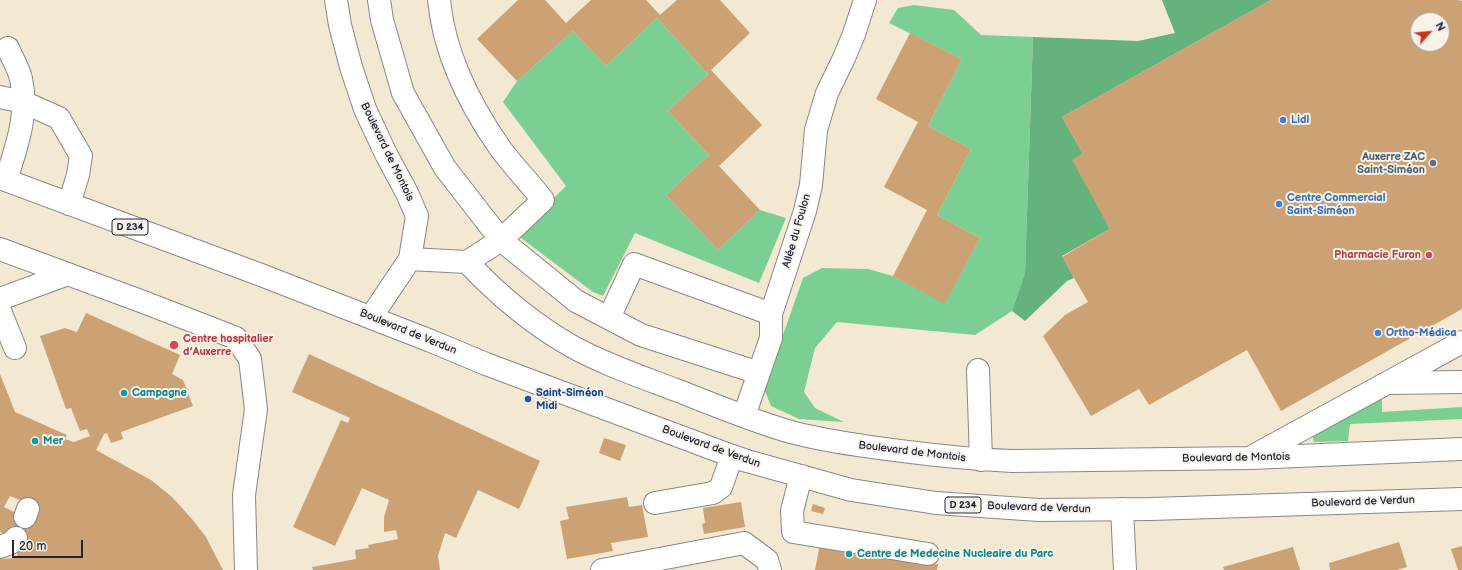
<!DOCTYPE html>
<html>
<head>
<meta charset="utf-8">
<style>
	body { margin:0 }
	#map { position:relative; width:1462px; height:570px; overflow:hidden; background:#f3e9d3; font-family:"Balsamiq Sans",sans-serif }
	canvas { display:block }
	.north { position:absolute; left:1410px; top:12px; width:40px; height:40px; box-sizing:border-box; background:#f7f3e8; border:1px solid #a29fa3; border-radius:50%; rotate:63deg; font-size:11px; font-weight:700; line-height:16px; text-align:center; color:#22223b }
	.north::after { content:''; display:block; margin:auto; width:14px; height:18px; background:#c8321e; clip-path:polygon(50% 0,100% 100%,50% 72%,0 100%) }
	.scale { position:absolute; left:12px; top:540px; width:71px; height:18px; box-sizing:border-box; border:2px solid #22223b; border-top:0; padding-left:5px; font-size:12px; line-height:14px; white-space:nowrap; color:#22223b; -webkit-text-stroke:3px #f7f3e8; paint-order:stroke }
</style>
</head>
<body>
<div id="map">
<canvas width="1462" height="570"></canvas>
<div class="north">N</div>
<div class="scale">20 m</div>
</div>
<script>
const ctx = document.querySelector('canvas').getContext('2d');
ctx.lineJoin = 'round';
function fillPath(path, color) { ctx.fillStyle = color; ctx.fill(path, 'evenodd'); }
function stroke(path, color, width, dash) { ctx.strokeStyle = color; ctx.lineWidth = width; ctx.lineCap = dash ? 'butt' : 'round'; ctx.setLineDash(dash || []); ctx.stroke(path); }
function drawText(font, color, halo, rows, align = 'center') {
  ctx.font = font + ' "Balsamiq Sans",sans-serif'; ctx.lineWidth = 4; ctx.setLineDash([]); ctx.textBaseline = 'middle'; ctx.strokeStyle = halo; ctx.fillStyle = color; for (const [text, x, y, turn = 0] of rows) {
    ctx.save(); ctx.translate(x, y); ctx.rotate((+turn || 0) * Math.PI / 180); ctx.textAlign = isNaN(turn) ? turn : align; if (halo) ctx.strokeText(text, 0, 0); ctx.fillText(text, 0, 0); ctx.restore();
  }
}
fillPath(new Path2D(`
	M914 5 954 10 981 35 1033 37 1025 273 1012 311 975 335 837 322 815 348 804 392 815 408 844 422 799 419 771 406 764 389 803 278 822 268 868 269 893 276 945 303 980 238 937 215 971 149 928 126 962 59 889 23 898 8Z
	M657 18 708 74 668 111 709 155 666 195 718 250 760 210 786 218 759 283 635 233 603 296 593 292 517 235 566 186 503 102 517 81 573 31 606 66Z
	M1382 395V412L1462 407V419L1350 424 1348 441 1314 442 1312 435Z`), '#7bcf92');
fillPath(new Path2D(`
	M1162 0H1271L1062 117 1083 154 1074 159 1110 229 1062 256 1074 278 1067 281 1025 321 1012 311 1025 273 1033 37 1138 41 1175 33Z`), '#64b27c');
fillPath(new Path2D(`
	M518 0H545L566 23 591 0H646L660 15 677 0H720L750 33 711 70 762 125 719 166 760 210 718 250 666 195 709 155 668 111 708 74 657 18 606 66 573 31 517 81 477 39Z
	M1271 0H1458L1462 1V309L1281 411 1247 350 1149 405 1139 389 1091 416 1043 336 1065 315 1088 302 1062 257 1110 229 1072 160 1083 154 1062 117ZM1418 20H1442V44H1418Z
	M910 33 962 59 928 126 971 149 937 215 980 238 945 304 893 276 927 210 884 187 918 122 876 99Z
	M86 313 180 355 172 374 183 380 193 406 121 432 123 439 111 443 107 433 104 434 96 450 151 480 172 497 192 519 206 537 223 570H0V559L16 558 23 540 0 532V374L15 412 67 435 65 439 74 442 90 436 87 429 80 431 71 408 66 409 40 336 65 328 77 332ZM10 496 40 508 32 521 4 507Z
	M309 354 540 461 519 509 478 490 456 538 445 533 438 556 440 570H313L312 567 356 559 355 550 369 548 368 545 398 539 396 530 384 532V517L389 500 362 488 335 546 293 527 341 420 348 423 350 418 292 392Z
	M604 438 626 445 620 461 599 453Z
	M627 497 629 507 642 505 648 537 611 543 613 551 567 559 560 521 569 519 566 507Z
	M741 502 745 527 704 534 702 524 705 523 703 508Z
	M813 504 825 508 823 514 811 511Z
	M1399 542 1407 567 1397 570H1330L1329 563Z
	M820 544 938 564 937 570H815Z
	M1462 546V570H1458L1451 549Z
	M1293 547 1300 570H1224L1223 567Z`), '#cca174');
const minor = new Path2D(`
	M336 0 340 25 351 67 365 109 386 154 407 193 417 216 410 259 371 317
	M379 0 382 20 403 93 445 168 501 240 576 301 641 335 759 373
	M439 0C444 53 470 105 500 148 513 166 529 182 543 200L501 240 467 262
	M0 97 23 102 59 118 81 156 78 175 69 204
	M6 180C16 148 29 114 21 79 19 69 12 58 8 48
	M0 249 146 303 236 338 250 359 256 409 244 495 246 570
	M410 259 467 262C498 295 534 325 573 347 606 365 642 377 676 390 712 404 748 419 784 430 810 438 838 442 864 446 913 453 962 459 1012 461L1251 458 1462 449
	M0 299 68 274
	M0 311 15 348
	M609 318 634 264 771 314
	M978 370 981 460
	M1389 383 1462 382
	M744 416 771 338V314L805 211 811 185 816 130 827 93 844 58 854 34 865 0
	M1255 455 1462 342
	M801 476 792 511 793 532 928 554
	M655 503 713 493 721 487 732 456
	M1122 509 1125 570
	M25 517 28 509
	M0 547 11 543 16 538
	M602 570 744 543 767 560 770 570`);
const major = new Path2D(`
	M0 178 261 275 431 341 486 364 732 456 747 461 851 490 936 503 1039 510 1151 509 1462 499`);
stroke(minor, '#8a8687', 24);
stroke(major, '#8a8687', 24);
stroke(minor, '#fff', 22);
stroke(major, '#fff', 22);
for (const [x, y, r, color] of [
	[1283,120,4,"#3f7fe0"],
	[1433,163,4,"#5c6f8a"],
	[1279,204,4,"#3f7fe0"],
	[1429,255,4,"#e0444e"],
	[1378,333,4,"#3f7fe0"],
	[174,345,5,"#e0444e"],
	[124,393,4,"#0f9aa8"],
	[528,399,4,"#1a4fb4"],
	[35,441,4,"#0f9aa8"],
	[849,554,4,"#0f9aa8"]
]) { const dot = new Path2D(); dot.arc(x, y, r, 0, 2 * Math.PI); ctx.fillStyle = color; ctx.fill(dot); stroke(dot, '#f7f3e8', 1.5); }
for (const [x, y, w] of [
	[130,227,36],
	[963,505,36]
]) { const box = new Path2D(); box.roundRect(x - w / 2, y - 8, w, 16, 3); ctx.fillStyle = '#f7f3e8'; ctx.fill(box); stroke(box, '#22223b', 1); }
drawText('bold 10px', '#22223b', null, [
	["D 234",130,227],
	["D 234",963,505]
]);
drawText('bold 11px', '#366cbe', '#f7f3e8', [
	["Lidl",1291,120],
	["Centre Commercial",1287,198],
	["Saint-Siméon",1287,211],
	["Ortho-Médica",1386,333]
], 'left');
drawText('11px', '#22223b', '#f7f3e8', [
	["Boulevard de Montois",387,152,64],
	["Allée du Foulon",797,231,-74],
	["Boulevard de Verdun",408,332,22],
	["Boulevard de Verdun",711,447,20],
	["Boulevard de Montois",912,452,7],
	["Boulevard de Montois",1236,458,-1],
	["Boulevard de Verdun",1363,502,-2],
	["Boulevard de Verdun",1039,508,2]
]);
drawText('bold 11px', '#4e5e75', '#f7f3e8', [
	["Auxerre ZAC",1425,157],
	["Saint-Siméon",1425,170]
], 'right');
drawText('bold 11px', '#be3a42', '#f7f3e8', [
	["Pharmacie Furon",1421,255],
	["Centre hospitalier",183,339,"left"],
	["d’Auxerre",183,352,"left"]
], 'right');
drawText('bold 11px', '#0d838f', '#f7f3e8', [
	["Campagne",132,393],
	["Mer",43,441],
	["Centre de Medecine Nucleaire du Parc",857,554]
], 'left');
drawText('bold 11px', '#164399', '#f7f3e8', [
	["Saint-Siméon",536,393],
	["Midi",536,406]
], 'left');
</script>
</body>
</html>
